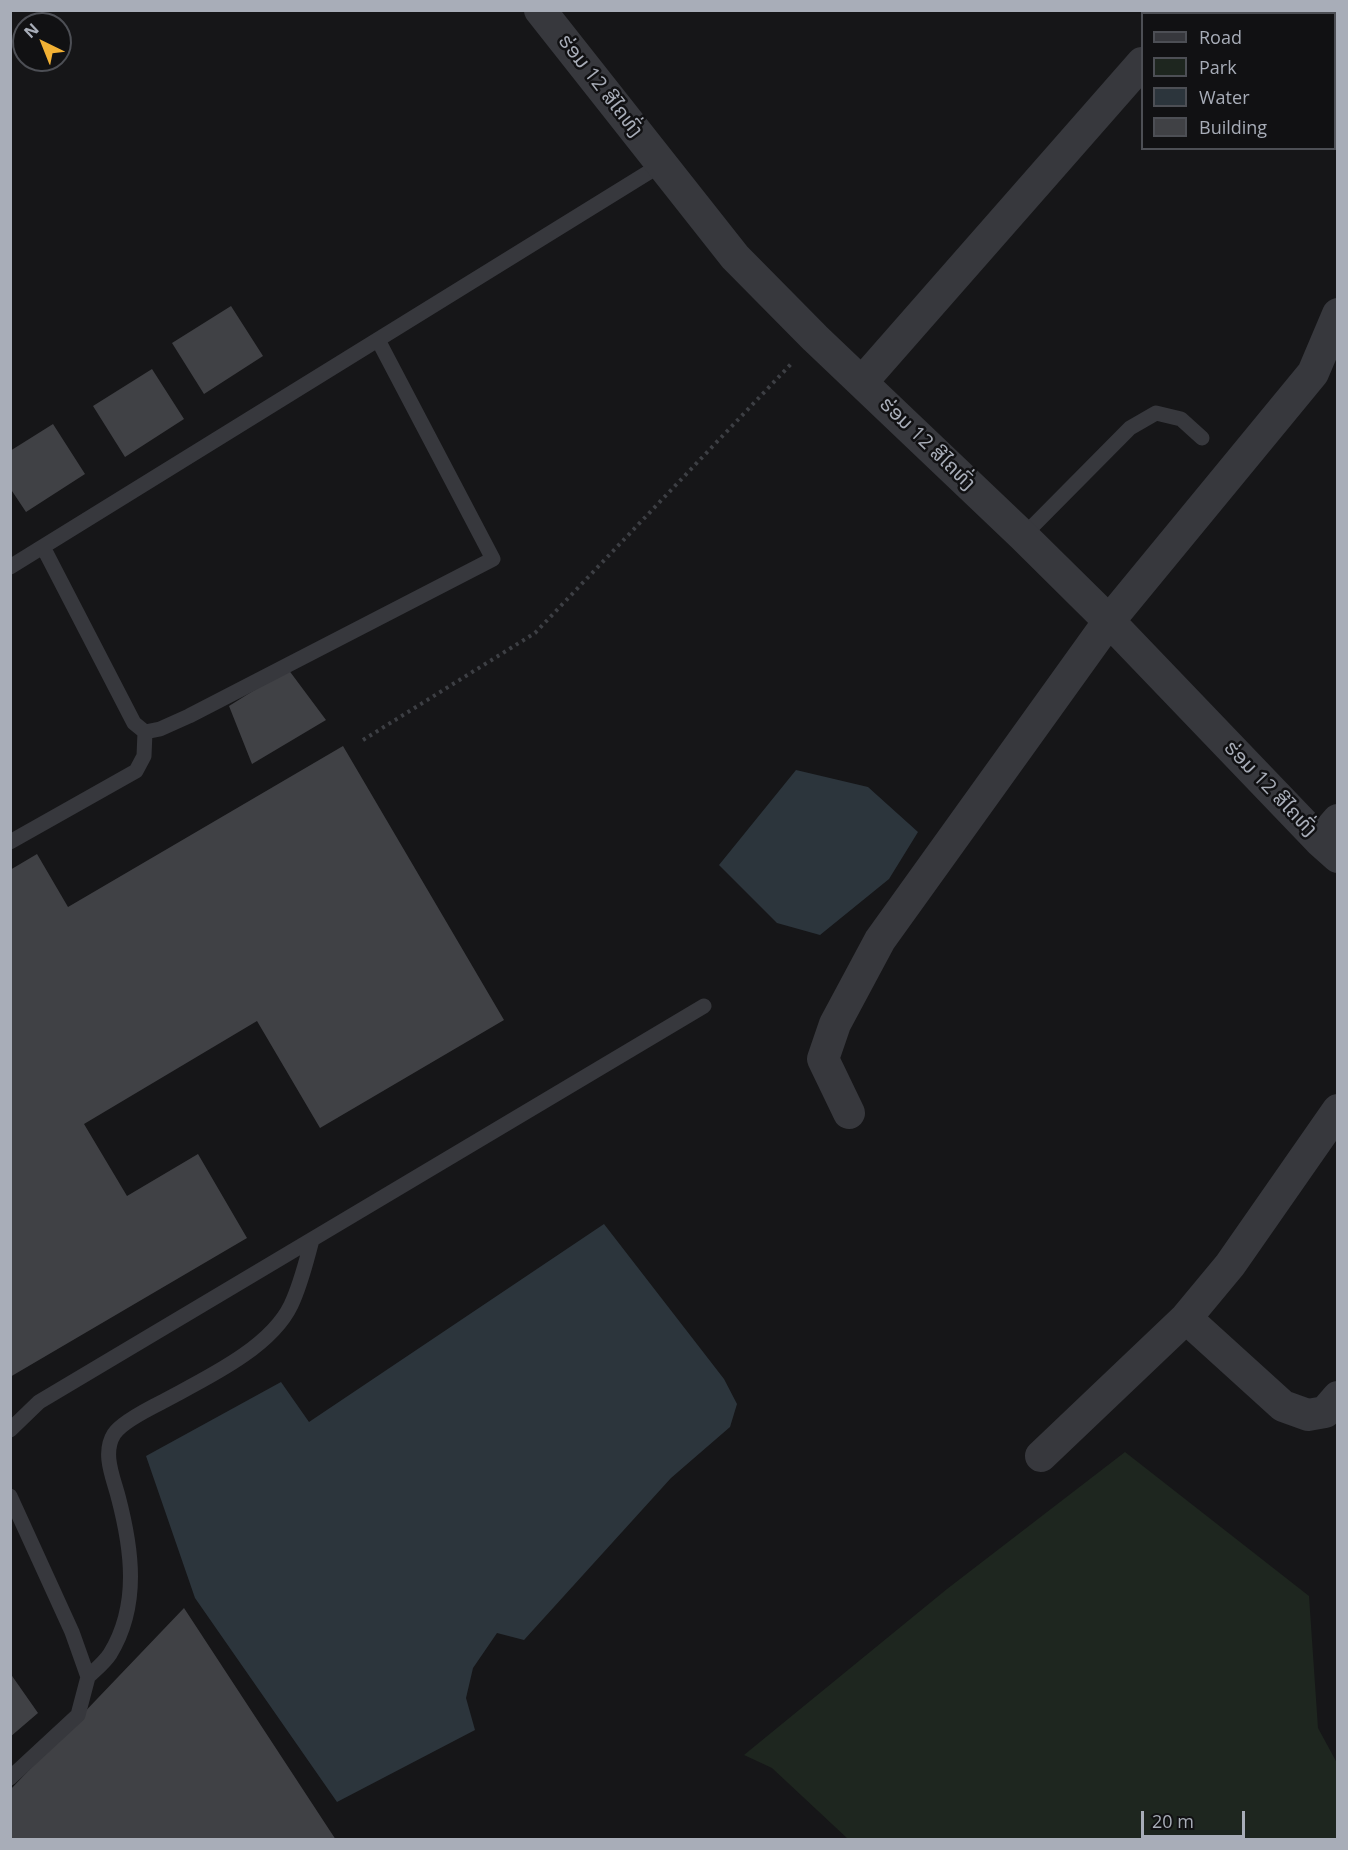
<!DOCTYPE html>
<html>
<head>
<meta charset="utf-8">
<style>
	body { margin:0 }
	#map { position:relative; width:1348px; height:1850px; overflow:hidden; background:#161618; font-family:"Open Sans",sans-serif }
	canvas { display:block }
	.frame { position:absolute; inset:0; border:12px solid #a8adb8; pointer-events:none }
	.legend { position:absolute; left:1141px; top:12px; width:195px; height:138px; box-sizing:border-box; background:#111113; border:2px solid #4d4f55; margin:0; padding:8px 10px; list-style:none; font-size:18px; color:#a8adb8 }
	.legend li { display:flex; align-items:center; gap:12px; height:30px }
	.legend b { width:30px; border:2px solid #4d4f55 }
	.north { position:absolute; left:12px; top:12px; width:60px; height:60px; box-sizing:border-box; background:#111113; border:2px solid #4d4f55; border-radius:50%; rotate:317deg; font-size:16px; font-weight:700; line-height:24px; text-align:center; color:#a8adb8 }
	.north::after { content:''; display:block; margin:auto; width:21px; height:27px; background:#f2b134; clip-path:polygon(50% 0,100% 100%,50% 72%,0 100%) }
	.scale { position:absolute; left:1141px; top:1811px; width:104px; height:27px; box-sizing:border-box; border:3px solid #a8adb8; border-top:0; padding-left:8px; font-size:18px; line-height:21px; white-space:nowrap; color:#a8adb8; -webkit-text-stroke:4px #111113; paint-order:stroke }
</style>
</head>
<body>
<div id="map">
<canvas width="1348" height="1850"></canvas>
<div class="frame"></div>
<ul class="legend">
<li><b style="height:8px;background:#37383d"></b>Road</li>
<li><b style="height:16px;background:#1e261f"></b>Park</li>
<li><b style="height:16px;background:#2c353c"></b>Water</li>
<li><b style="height:16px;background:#404145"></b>Building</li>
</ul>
<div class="north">N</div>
<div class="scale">20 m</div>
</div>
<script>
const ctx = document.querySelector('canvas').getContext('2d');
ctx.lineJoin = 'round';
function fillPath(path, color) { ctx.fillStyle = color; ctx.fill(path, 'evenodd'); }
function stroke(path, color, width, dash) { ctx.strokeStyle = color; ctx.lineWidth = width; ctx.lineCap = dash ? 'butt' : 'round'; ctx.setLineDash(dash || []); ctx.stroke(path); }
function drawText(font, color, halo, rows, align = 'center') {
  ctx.font = font + ' "Open Sans","Noto Sans Lao",sans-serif'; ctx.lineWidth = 5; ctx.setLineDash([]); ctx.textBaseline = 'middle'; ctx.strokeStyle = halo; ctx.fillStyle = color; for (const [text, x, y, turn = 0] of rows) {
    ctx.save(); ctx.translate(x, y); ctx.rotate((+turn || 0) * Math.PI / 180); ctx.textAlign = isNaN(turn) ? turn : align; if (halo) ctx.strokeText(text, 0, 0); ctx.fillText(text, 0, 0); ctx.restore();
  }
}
fillPath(new Path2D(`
	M1125 1452 1309 1596 1318 1728 1337 1763V1839H848L772 1768 744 1755 947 1589Z`), '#1e261f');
fillPath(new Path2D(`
	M796 770 868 787 918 832 889 879 820 935 777 923 719 865Z
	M604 1224 724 1379 737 1404 730 1427 671 1478 524 1640 497 1633 473 1668 466 1698 475 1730 337 1802 195 1598 146 1456 281 1382 309 1422Z`), '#2c353c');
fillPath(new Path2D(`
	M231 306 263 356 204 394 172 343Z
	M152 369 184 419 125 457 93 406Z
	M53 424 85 474 26 512 10 488V451Z
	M288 669 326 720 252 764 229 706Z
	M343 746 504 1020 320 1128 257 1021 84 1124 127 1196 198 1154 247 1238 10 1377V870L37 854 68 907Z
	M184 1608 336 1840H10V1790Z
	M10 1673 38 1713 10 1737Z`), '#404145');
stroke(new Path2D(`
	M363 740 535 633 792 363`), '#3d3f44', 4, [3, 4.5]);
stroke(new Path2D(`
	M1023 536 1130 428 1156 413 1181 419 1202 438
	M43 547 134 723 145 732 160 729 189 716 493 559 378 340
	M10 567 662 164
	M10 842 136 771 144 756 145 732
	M10 1430 39 1402 704 1006
	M10 1496 72 1632 88 1677 78 1715 10 1778
	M88 1677C95 1670 104 1663 110 1654 140 1605 132 1549 118 1496 113 1477 102 1453 114 1434 121 1423 150 1408 162 1402 204 1379 270 1349 291 1305 301 1284 306 1262 312 1240`), '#37383d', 15);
stroke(new Path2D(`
	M540 10 735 257 815 338 1023 536 1109 621 1320 841 1338 857
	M1186 14 1189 10
	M862 382 1142 63
	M1320 841 1338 820
	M849 1113 823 1059 835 1024 880 940 1109 621 1313 373 1338 314
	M1186 1318 1283 1406 1308 1415 1325 1412 1338 1397
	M1041 1456 1186 1318 1230 1265 1338 1110`), '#37383d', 32);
drawText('20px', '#a8adb8', '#111113', [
	["ຮ່ອມ 12 ສີໄຄທົ່ງ",600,86,52],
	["ຮ່ອມ 12 ສີໄຄທົ່ງ",927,444,44],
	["ຮ່ອມ 12 ສີໄຄທົ່ງ",1270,789,46]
]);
</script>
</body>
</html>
